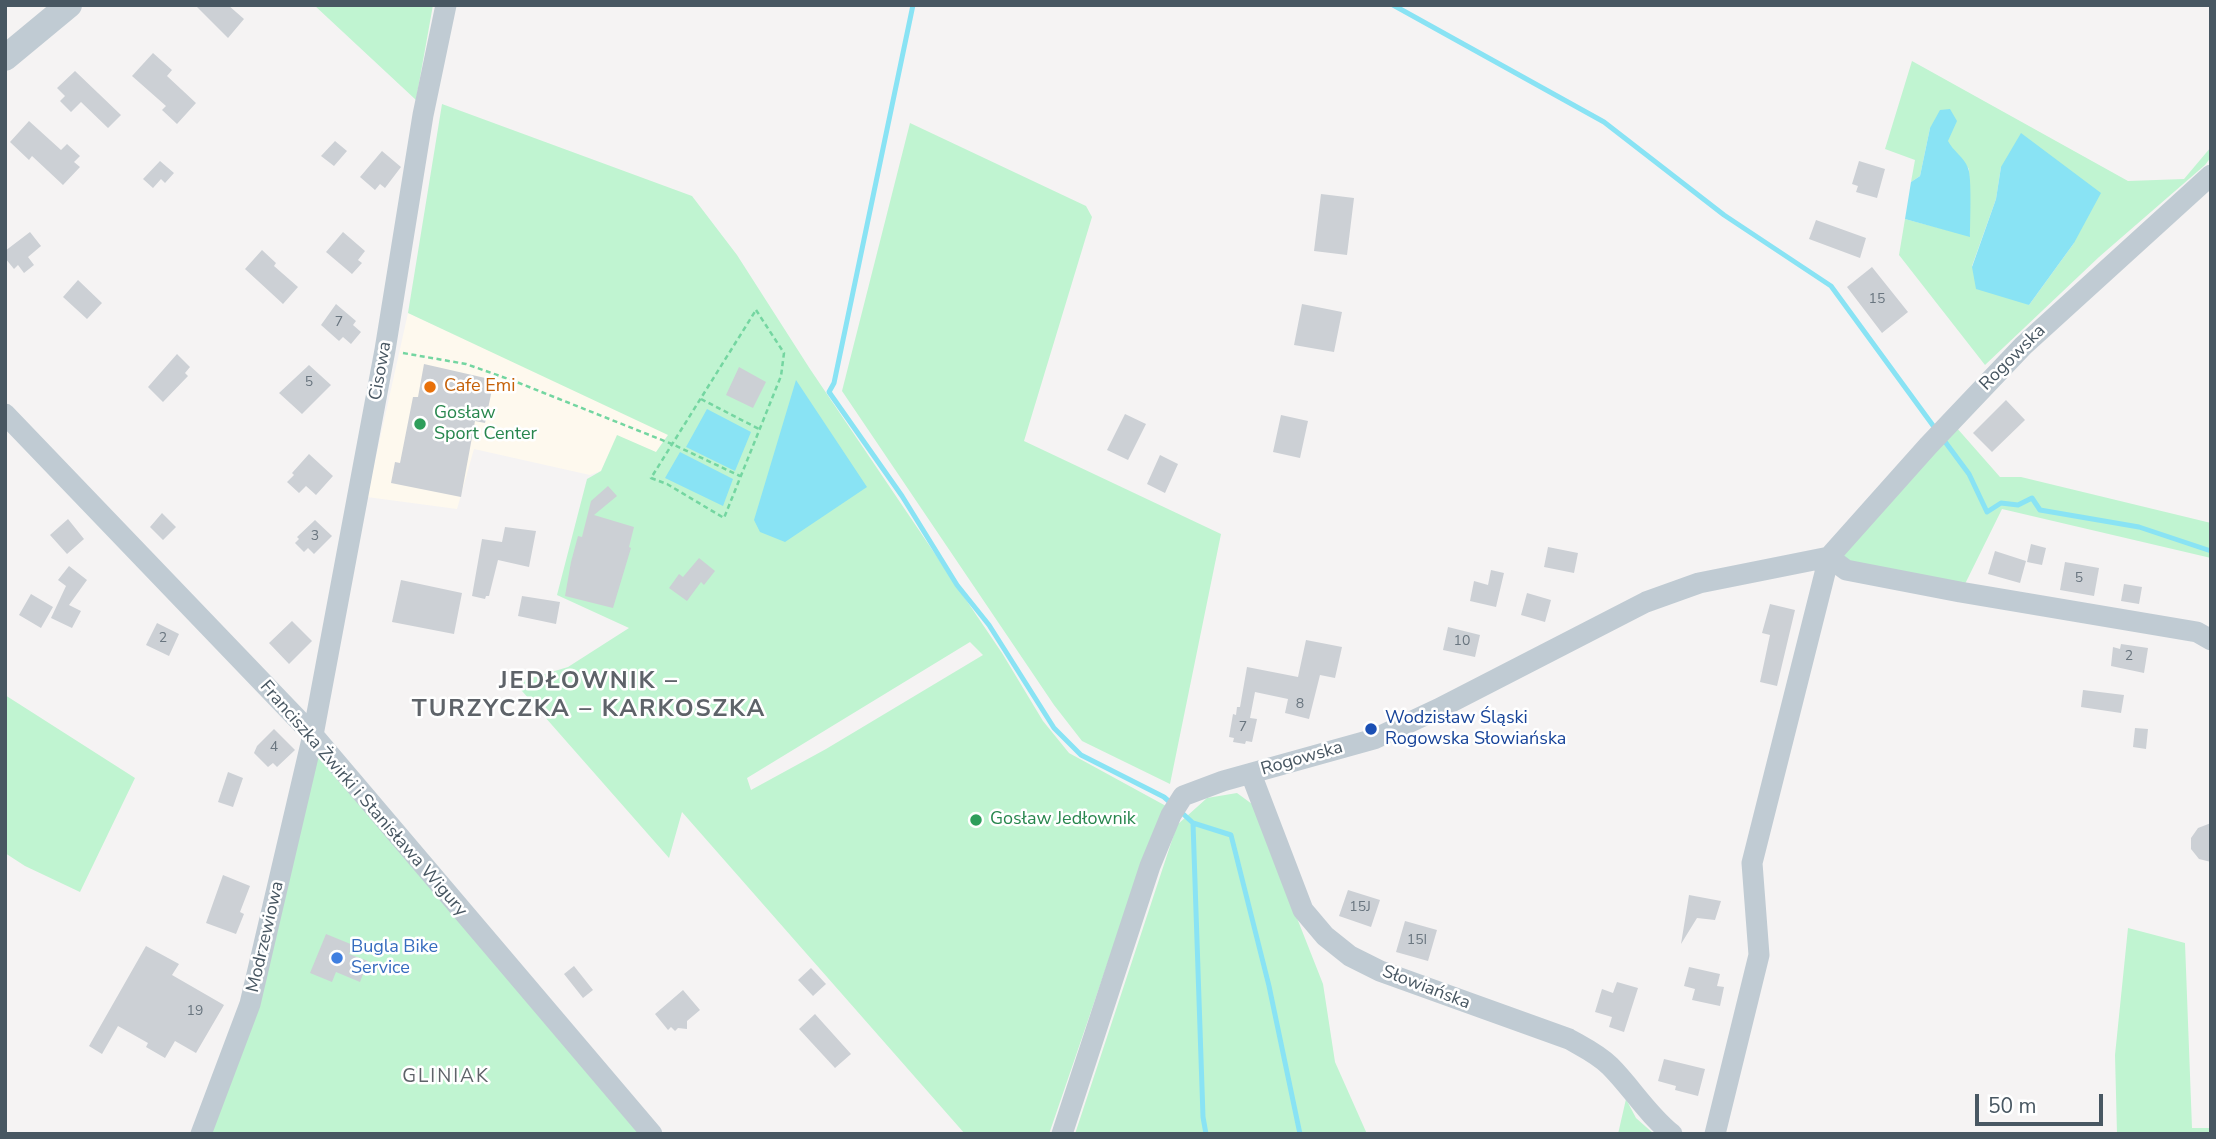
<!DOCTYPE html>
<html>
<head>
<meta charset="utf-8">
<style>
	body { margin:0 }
	#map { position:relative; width:2216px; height:1139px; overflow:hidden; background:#f5f3f3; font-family:"Nunito Sans",sans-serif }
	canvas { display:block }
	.frame { position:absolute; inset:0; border:7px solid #485762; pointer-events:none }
	.scale { position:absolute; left:1975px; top:1094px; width:128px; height:32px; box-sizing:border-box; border:4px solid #485762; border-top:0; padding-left:9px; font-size:21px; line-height:24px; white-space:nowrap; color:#485762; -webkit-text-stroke:5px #fff; paint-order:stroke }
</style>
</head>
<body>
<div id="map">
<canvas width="2216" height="1139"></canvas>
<div class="frame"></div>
<div class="scale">50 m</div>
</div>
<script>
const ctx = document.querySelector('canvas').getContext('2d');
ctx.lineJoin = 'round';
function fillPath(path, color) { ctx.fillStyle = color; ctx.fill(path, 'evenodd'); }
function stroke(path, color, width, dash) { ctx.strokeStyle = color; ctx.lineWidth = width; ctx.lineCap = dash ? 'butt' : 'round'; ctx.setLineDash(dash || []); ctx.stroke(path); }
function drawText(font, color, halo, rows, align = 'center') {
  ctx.font = font + ' "Nunito Sans",sans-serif'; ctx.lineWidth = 5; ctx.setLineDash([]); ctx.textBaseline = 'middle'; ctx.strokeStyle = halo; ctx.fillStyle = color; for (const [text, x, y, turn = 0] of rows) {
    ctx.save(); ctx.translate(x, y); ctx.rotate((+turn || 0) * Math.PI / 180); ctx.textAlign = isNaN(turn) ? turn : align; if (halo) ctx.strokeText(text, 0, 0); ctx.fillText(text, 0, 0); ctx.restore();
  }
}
fillPath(new Path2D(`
	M408 313 669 433 656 452 617 436 601 471 590 475 474 449 457 509 367 497Z`), '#fef9ee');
fillPath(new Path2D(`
	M314 5H433L416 100Z
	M1912 61 2128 181 2184 179 2211 147V157L2205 165 2099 257 1985 365 1899 255 1905 219 1970 236 1969 169C1955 153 1948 141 1930 128L1920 176 1911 182 1915 160 1885 149ZM2001 167 2074 243 2029 305 1972 266 1996 199Z
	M442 104 692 196 737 255 810 369 1002 653 1043 721 1069 753 1166 806 1144 857 1049 1134H965L682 812 669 858 515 683 568 667 629 628 557 595 587 479 601 471 617 435 656 452 668 435 408 313ZM970 642 983 655 826 749 751 790 747 778Z
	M910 123 1086 206 1092 217 1024 441 1221 534 1170 784 1082 741 1054 705 842 391Z
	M1956 427 2000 477H2021L2211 523V558L2002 509 1964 586 1850 563 1841 557Z
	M5 695 135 778 80 892 25 866 5 853Z
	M316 753 639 1134H209Z
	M1237 793 1252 804 1323 984 1335 1062 1367 1134H1075L1177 825 1207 798Z
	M2128 928 2185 943 2192 1128H2211V1134H2117L2115 1055Z
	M1626 1099 1636 1118 1654 1134H1618Z`), '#c0f4d1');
fillPath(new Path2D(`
	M1950 109 1957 121 1948 141C1953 151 1964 157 1968 168 1972 176 1970 224 1970 237L1905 219 1911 182 1920 176 1930 128 1940 110Z
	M2021 133 2101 193 2074 243 2029 305 1976 289 1972 267 1996 199 2001 167Z
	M796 380 867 487 785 542 760 532 754 520Z
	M707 409 751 432 735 471 686 447Z
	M680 452 733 479 723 506 665 478Z`), '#89e3f4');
stroke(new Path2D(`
	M913 5 834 383 829 392 902 496 957 585 989 625 1054 728 1081 755 1164 797 1172 804
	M1393 5 1604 122 1724 215 1831 286 1937 431
	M1943 439 1969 474 1987 512 2001 503 2018 505 2032 498 2040 510 2139 527 2211 551
	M1180 811 1193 823 1203 1117 1206 1134
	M1193 823 1231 835 1269 986 1300 1134`), '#89e3f4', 5);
fillPath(new Path2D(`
	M195 5H228L244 19 228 38Z
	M153 53 172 70 167 76 196 103 177 124 162 110 166 106 132 76Z
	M75 71 121 115 108 128 81 102 71 112 60 101 65 96 57 88Z
	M29 121 61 150 67 144 80 156 74 162 80 167 63 185 32 156 29 160 10 142Z
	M335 141 347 151 334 166 321 156Z
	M382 151 401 167 385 188 380 184 375 190 360 177Z
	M160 161 174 173 165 183 161 179 153 188 143 179Z
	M1859 161 1885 169 1877 198 1856 192 1858 186 1852 184Z
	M1321 194 1354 198 1347 255 1314 251Z
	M1816 220 1866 238 1860 258 1809 239Z
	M30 232 41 246 28 257 34 265 24 273 18 265 14 269 5 258V251Z
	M343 232 365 251 358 260 362 263 352 274 326 252Z
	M262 250 276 263 274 266 298 287 283 304 245 269Z
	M1872 267 1908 312 1882 333 1847 287Z
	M78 280 102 303 87 319 63 297Z
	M336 304 356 321 353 325 361 332 351 344 343 337 339 341 321 325Z
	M1302 304 1342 312 1334 352 1294 345Z
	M177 354 190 367 185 373 188 376 163 402 148 387Z
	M424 364 494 380 485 423 475 421 461 497 391 483 395 462 400 463 413 397H418Z
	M309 365 331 385 302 414 279 393Z
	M739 367 766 382 753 408 726 395Z
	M2006 400 2025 420 1992 452 1973 433Z
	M1125 414 1146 424 1128 460 1107 450Z
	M1281 415 1308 421 1300 458 1273 452Z
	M309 454 333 476 316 495 306 486 299 493 287 482 294 475 292 473Z
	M1160 455 1178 464 1165 493 1147 484Z
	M608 486 617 496 594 515 634 527 629 547 631 548 613 608 565 596 571 562 578 536 582 537 591 501Z
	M162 513 176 527 163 540 150 527Z
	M68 519 84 539 67 554 50 535Z
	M315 520 332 536 314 554 308 548 304 552 295 543 299 539 297 537Z
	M505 527 536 531 529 567 498 560 489 596H486L485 599 472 596 482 539 502 542Z
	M2031 544 2046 548 2042 565 2027 562Z
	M1548 547 1578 553 1574 573 1544 567Z
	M1995 551 2026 561 2020 583 1988 574Z
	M699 558 715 571 704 585 701 582 687 601 669 588 679 574 683 577Z
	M2065 562 2099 568 2094 596 2060 590Z
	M69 566 87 580 69 605 81 611 72 628 51 618 66 586 58 580Z
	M1491 570 1504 573 1496 607 1470 601 1474 581 1488 585Z
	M401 580 462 593 454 634 392 622Z
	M2124 584 2142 587 2139 604 2121 601Z
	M1527 593 1551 600 1545 622 1521 615Z
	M31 594 53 607 41 628 19 615Z
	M522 596 560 602 556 624 518 616Z
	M1770 604 1795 610 1777 686 1760 682 1770 635 1762 633Z
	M292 621 312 641 289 664 269 643Z
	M157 623 179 634 169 656 146 645Z
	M1448 627 1480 635 1475 657 1443 650Z
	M1306 640 1342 647 1335 678 1320 675 1309 719 1285 713 1288 699 1255 692 1250 718 1257 719 1252 742 1246 741 1245 744 1233 742 1234 738 1229 737 1233 714 1236 715 1237 707H1240L1247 667 1298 677Z
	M2121 644 2148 648 2144 673 2111 666 2113 647 2120 649Z
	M2083 690 2124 695 2121 713 2081 707Z
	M2135 728 2148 729 2146 749 2133 747Z
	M274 729 295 750 277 767 273 763 268 767 254 753 257 746Z
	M228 772 243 778 233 807 218 802Z
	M2211 823V862L2199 859 2191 849V838L2198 828Z
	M223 875 250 886 240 912 244 914 236 934 206 923Z
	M1348 890 1380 900 1371 927 1339 916Z
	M1689 895 1721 901 1715 920 1697 918 1681 944Z
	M1405 921 1437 930 1428 961 1396 952Z
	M326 934 353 945 349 954 368 961 360 982 336 972 332 982 310 973Z
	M146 946 179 964 172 975 224 1005 196 1053 175 1041 165 1058 146 1047 148 1043 118 1026 102 1054 89 1046Z
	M574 966 593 990 583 998 564 974Z
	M1689 967 1720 974 1717 986 1724 987 1720 1006 1692 1000 1695 989 1684 986Z
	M811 968 826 984 813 996 798 980Z
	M1617 982 1638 988 1624 1032 1609 1027 1612 1017 1595 1012 1602 989 1613 993Z
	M683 990 700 1010 687 1021V1029L678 1028 675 1031 671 1027 668 1030 655 1014Z
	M815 1014 851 1054 835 1068 799 1029Z
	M1664 1059 1705 1069 1698 1096 1675 1090 1676 1086 1658 1081Z`), '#ccd0d5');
stroke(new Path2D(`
	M756 310 784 353 781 376 724 518 667 484 651 478Z
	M403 353 466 364 514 381 672 444 740 476
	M701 399 759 429`), '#74d6a1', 2.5, [5, 3.5]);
stroke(new Path2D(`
	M5 414 313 735 652 1134
	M1251 774 1303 910 1325 936 1350 956 1380 971 1569 1039C1583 1047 1598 1054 1610 1066 1632 1088 1647 1114 1672 1134
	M201 1134 250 1004 313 735 385 350 423 115 446 5
	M1062 1134 1150 866 1171 815 1183 796 1223 781 1374 739 1438 709 1646 602 1699 583 1829 557 1846 570 1960 592 2197 632 2211 640
	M1715 1134 1759 955 1752 863 1829 557 1928 446 2023 346 2211 175`), '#c0cbd3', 21);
stroke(new Path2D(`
	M5 58 69 5`), '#c0cbd3', 26);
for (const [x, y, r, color] of [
	[430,387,7,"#e8710a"],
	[420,424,7,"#2e9e5b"],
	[1371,729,7,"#1a4fb4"],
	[976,820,7,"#2e9e5b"],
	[337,958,7,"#3f7fe0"]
]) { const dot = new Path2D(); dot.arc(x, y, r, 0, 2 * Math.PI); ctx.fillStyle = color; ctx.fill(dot); stroke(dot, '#fff', 2.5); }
drawText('14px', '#69757f', null, [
	["15",1877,300],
	["7",339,323],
	["5",309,383],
	["3",315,537],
	["5",2079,579],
	["2",163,639],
	["10",1462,642],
	["2",2129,657],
	["8",1300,705],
	["7",1243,728],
	["4",274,748],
	["15J",1360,908],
	["15I",1417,941],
	["19",195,1012]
]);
drawText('18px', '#485762', '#fff', [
	["Rogowska",2013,358,-45],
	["Cisowa",381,371,-80],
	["Rogowska",1302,759,-16],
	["Franciszka Żwirki i Stanisława Wigury",363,799,49],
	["Modrzewiowa",266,937,-77],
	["Słowiańska",1426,988,21]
]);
drawText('18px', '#c56008', '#fff', [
	["Cafe Emi",444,387]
], 'left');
drawText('18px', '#27864d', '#fff', [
	["Gosław",434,414],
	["Sport Center",434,435],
	["Gosław Jedłownik",990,820]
], 'left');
drawText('18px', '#164399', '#fff', [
	["Wodzisław Śląski",1385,719],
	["Rogowska Słowiańska",1385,740]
], 'left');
drawText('18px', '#366cbe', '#fff', [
	["Bugla Bike",351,948],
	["Service",351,969]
], 'left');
ctx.letterSpacing = '2px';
drawText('19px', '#5e6369', '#fff', [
	["GLINIAK",446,1077]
]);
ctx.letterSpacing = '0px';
ctx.letterSpacing = '2px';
drawText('bold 24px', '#5e6369', '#fff', [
	["JEDŁOWNIK –",589,682],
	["TURZYCZKA – KARKOSZKA",589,710]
]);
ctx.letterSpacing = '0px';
</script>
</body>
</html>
